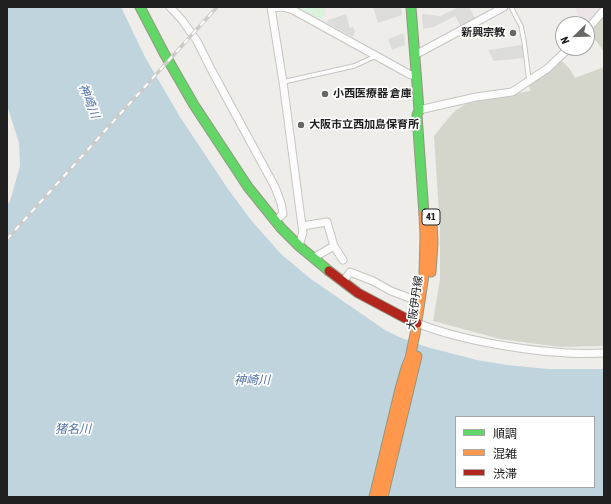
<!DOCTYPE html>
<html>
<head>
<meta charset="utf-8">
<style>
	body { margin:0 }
	#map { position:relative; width:611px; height:504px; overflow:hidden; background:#eeede9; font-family:"Asap Condensed","Noto Sans JP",sans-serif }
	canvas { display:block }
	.frame { position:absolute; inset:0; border:8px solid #202020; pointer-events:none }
	.legend { position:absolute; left:455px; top:416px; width:140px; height:72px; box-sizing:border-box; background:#fff; border:1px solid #a6a6a6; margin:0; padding:5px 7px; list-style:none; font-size:12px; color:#202020 }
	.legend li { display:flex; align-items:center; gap:8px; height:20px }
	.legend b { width:20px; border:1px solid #a6a6a6 }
	.north { position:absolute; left:555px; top:16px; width:40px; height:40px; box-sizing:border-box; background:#fff; border:1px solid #a6a6a6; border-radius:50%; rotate:247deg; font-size:11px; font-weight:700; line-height:16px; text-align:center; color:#202020 }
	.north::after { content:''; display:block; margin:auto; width:14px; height:18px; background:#686866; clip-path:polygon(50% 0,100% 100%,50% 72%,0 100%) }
</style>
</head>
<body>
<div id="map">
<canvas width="611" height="504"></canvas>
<div class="frame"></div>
<ul class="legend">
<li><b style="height:5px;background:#63d668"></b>順調</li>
<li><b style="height:5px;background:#ff974d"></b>混雑</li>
<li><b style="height:5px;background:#b3261e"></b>渋滞</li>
</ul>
<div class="north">N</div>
</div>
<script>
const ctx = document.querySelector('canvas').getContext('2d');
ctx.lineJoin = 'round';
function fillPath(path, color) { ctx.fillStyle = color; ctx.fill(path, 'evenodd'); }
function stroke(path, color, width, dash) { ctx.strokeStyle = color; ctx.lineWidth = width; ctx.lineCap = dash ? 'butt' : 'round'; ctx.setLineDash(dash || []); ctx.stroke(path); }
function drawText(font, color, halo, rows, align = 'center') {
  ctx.font = font + ' "Asap Condensed","Noto Sans JP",sans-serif'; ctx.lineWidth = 3.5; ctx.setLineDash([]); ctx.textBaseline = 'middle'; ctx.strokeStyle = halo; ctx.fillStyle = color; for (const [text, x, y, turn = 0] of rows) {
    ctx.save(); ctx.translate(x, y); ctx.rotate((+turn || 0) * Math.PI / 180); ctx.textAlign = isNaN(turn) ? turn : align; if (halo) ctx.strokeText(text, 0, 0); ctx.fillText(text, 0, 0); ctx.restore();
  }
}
fillPath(new Path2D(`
	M575 7H603L587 25V24H581Z`), '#ebe3e6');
fillPath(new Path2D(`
	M373 7H401L402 15 378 23Z
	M459 7H469L476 20 461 27 455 16 434 27 423 29 422 14 440 16Z
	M346 14 350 28 353 27 355 31 353 37 327 23 328 20Z
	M404 33 405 45 392 50 388 39Z
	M522 45 524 58 494 61 488 50Z`), '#dcdcda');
fillPath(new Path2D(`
	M602 17 604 18V52L590 32Z
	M562 61 569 68 575 78 604 67V346L560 347 500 339 433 321 440 279V230L434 136 451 115 456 110 466 104 474 101 530 91 529 85Z`), '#d5d6cb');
fillPath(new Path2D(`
	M298 7H324L326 15 319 19Z`), '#daf1dc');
fillPath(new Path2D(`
	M7 7H121L145 57 180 117 228 189 251 220 281 254 311 279 385 330 399 337 427 347 477 360 507 365 548 369H604V497H7V205L10 201 20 166 19 143 7 105ZM456 417H594V487H456Z`), '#c0d4de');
const lane = new Path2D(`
	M511 7 521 26 524 41 529 81
	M283 82 354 66 376 56`);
const street = new Path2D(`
	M170 7 182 20 197 41 212 71 275 187 281 203 283 214 275 221
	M271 7 283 82 302 226 303 232 299 246
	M271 8 283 7 293 10 409 74 417 77
	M587 30 604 10
	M415 55 504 7
	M419 110 476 97 512 92 548 68 569 48
	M302 226 327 222 334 246 343 260
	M313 258 334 246
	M343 282 350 272 373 281 391 291 420 302
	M417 323C444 334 471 340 500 345 535 351 569 355 604 353`);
const fast = new Path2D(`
	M140 7 164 53 194 105 248 187 281 228 299 246 329 271
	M411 7 419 110 417 115 424 214`);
const slow = new Path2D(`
	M431 272 433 243 432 223
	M374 497 400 389 406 368 410 358 415 334 424 275 425 236 424 214
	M383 497 417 356`);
const jam = new Path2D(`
	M329 271 358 293 405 318 417 323`);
stroke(lane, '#c5c5c3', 5.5);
stroke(street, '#c5c5c3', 9);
stroke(fast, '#939782', 11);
stroke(slow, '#939782', 11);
stroke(jam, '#939782', 11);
stroke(lane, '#fcfcfc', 3.5);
stroke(street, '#fcfcfc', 7);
stroke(fast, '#63d668', 9);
stroke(slow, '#ff974d', 9);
stroke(jam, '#b3261e', 9);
const rail = new Path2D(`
	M7 239 217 7`);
stroke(rail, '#cbcbca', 3.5);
stroke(rail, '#fff', 2, [6]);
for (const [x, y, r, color] of [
	[513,33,4,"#686866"],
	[325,94,4,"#686866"],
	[301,125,4,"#686866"]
]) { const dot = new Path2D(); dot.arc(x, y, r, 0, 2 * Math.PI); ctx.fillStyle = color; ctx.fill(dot); stroke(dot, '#fff', 1.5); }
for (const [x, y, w] of [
	[431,217,18]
]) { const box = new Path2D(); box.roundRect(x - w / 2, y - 8, w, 16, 3); ctx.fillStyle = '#fff'; ctx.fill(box); stroke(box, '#202020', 1); }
drawText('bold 10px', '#202020', null, [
	["41",431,217]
]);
drawText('bold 11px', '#202020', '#fff', [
	["新興宗教",505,33,"right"],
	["小西医療器 倉庫",333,94],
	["大阪市立西加島保育所",309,125]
], 'left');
drawText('11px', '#202020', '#fff', [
	["大阪伊丹線",415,303,-82]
]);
drawText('italic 12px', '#5473a8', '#fff', [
	["神崎川",89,101,68],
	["神崎川",252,380],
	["猪名川",73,429]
]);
</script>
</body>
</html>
